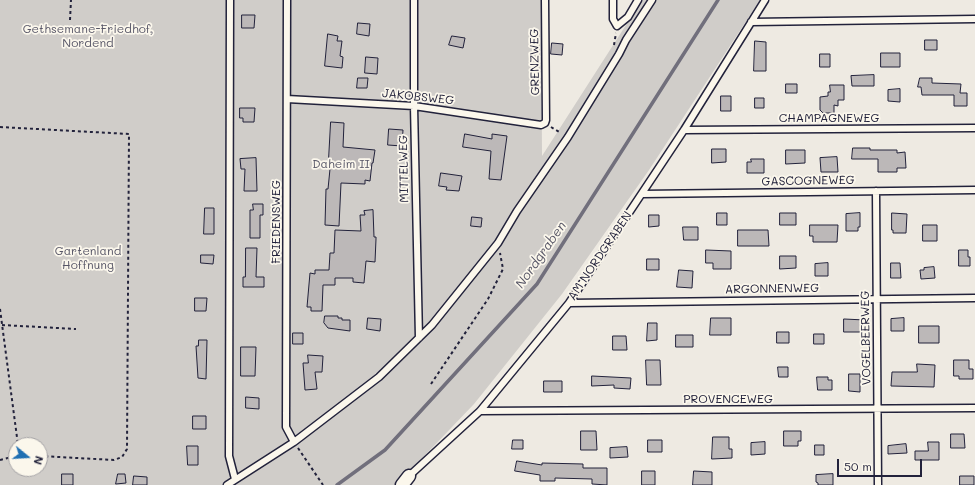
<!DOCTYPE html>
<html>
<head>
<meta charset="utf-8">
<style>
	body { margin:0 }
	#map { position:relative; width:975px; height:485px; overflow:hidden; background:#eeeae2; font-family:Mali,sans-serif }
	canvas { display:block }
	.north { position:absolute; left:8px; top:437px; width:40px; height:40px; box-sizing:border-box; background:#fbf7ec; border:1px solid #a4a2a5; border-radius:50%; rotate:108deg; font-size:11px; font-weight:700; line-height:16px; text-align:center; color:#22223b }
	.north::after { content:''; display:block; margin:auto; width:14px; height:18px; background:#1f6fb2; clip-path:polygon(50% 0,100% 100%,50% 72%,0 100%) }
	.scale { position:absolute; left:837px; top:459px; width:85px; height:18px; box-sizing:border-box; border:2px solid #22223b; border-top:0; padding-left:5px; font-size:12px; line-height:14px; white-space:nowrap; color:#22223b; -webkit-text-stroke:3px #fbf7ec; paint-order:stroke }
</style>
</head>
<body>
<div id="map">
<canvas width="975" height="485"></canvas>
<div class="north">N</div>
<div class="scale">50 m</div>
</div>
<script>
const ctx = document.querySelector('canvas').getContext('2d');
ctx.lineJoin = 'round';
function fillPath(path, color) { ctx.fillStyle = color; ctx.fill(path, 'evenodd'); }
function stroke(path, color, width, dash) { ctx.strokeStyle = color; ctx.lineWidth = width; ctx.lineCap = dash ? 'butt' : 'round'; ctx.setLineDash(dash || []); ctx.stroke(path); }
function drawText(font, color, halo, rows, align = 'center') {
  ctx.font = font + ' Mali,sans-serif'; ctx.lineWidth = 3.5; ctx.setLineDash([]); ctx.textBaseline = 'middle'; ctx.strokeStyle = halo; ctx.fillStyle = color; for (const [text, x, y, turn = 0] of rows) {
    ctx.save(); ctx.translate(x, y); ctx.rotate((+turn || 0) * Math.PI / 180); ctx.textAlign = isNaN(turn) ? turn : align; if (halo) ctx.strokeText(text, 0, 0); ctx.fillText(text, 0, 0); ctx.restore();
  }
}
fillPath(new Path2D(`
	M0 0H541L542 156 642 0H760L649 170 562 294 474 404 407 474 398 485H0ZM16 445H40V469H16Z`), '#d0cdc9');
stroke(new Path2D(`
	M337 485 385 450 537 284 718 0`), '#716f7c', 3.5);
const building = new Path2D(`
	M242 15H255L254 28H242Z
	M358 23 370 24 369 36 357 34Z
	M328 34 338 36 337 41H342L340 56 343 57 342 68 325 66Z
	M452 36 465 38 463 48 449 45Z
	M925 40H937V50H925Z
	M755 41 766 42V71H754Z
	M552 43 563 44 562 55 551 54Z
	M881 53H900V67H881Z
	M820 54H830V67H820Z
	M366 57 378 58 377 74 365 73Z
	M874 75V86H852L851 76Z
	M358 78H368L367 88H357Z
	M920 78H932V83L961 84 960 93H967V106H954V95H922L921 87H918Z
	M786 84H797V93H786Z
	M830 85H844V100H838V106L834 105V113H823L820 110V97L828 96V92H830Z
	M900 89V102L888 101V90Z
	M721 96H731V111H721Z
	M755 98H764V108H755Z
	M240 108H255L254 122H243V118H240Z
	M331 122 344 123 343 147 375 150 373 163H372L370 181 365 180V184L341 183 339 226 325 225 326 189H328L331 159 329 158Z
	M389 129 403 130 402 146 388 145Z
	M465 134 492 139V134L507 136 501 180 489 179 491 151 463 147Z
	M853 148H870V150H897V153L905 152 906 168H897V172H878V159H852Z
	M712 149H726V162L712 163Z
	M786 150H805V163L786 164Z
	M837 157 838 172H821L820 158Z
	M256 158 257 191H244L245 169H241L240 159Z
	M751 159H764V173H747V162H751Z
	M441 173 462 176 459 191 446 190 447 187 439 186Z
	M253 204H263V215H260V238H250V210H253Z
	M205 208H214V234H204Z
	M373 210 374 237H376V239L375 262 366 261 364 283 353 282V278H335V285H323L322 311H311V307H307L310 273 315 274V270H329L330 253H334L335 230 361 231 360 215H365L364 211Z
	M717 213H727V225H717Z
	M780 213H796V225H780Z
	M860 213V227H858V231H846V214Z
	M892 213 907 214 906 233H893V230H892Z
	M649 215H659V226L649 227Z
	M472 217 482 218 481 227 471 226Z
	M810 225H838L837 242H813V236H810Z
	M923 225H937V241H923Z
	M683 227H698V240H684Z
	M738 230H768L769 246H738Z
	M246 248H257L256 277H264V287H243V277H245Z
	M706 250 731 251V269H713V263H706Z
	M959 250H968V257H970V266H959Z
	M201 255H214L213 264 201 263Z
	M780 256H796V268L780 269Z
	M647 259H659V270H647Z
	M828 263V276H815V264Z
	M891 263H900L901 278H891Z
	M934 267 935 278 921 279 920 270H924V268Z
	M679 270 693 271 692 288 677 287Z
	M195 298H207L206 311H195Z
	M325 316H338V318H342V320H350V331L328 328 324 323Z
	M368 318 381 319 380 331 367 329Z
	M711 318H731V335H710Z
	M904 318V331H891V319Z
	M844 319 865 320 864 332H844Z
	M648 323H657V340L647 341Z
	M919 326H939V343H919Z
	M777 332H789V343H777Z
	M293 333H303V344H293Z
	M814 334H824V344H814Z
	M676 335H693V347H676Z
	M613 336H626L627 350H613Z
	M199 340H207L206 379 198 378 196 346H198Z
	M241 347H256L255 376H241Z
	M308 355 323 356 322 372H315L317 389 305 390 303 363H308Z
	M646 360H660L661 385H647Z
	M954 360H969V369H973V379H959V376H954Z
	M917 364 935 365 934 387 891 386 892 372H917Z
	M778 367H788V377H779Z
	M849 374H860V392L849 391Z
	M592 376 631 378 630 389 614 388V385L592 386Z
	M817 377H828V380H832V390H818Z
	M544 381H562V392H544Z
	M246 397 259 398V409L246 408Z
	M193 416H206V429H193Z
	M581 431H596L597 450H581Z
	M784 431H801V441H798V446H784Z
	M951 434H964L965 448H951Z
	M713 437H729V449H732V458L712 459Z
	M513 440H523V449H512Z
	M648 440H662V452H648Z
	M765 442V454L751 455V443Z
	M928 442H939V460H915V451H928Z
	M906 444 907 453 888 454V446Z
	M815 445H824V455H815Z
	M187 446H198V465H188Z
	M627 447 628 457 610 458V448Z
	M517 461 542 465V463L583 464V468H607V485L592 484V479L555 478V481H540V475L515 471Z
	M642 471H655V485H642Z
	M694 471 712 472V485H693Z
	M62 474H73V485H62Z
	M118 474H125L126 483 116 484Z
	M833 474V485H818V483L816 482V475Z
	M134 476 147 477V485H133Z
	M960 476H974V485H960Z`);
fillPath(building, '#bcb8b8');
stroke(building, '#22223b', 1);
const lane = new Path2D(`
	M230 0 229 456 235 479
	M287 0 286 427 294 442
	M414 0V106L419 338
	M613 0V19L617 26 628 17 638 0
	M751 22 975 19
	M287 99 414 106 541 125 545 123 546 120 545 0
	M684 130 975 128
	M876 191 878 485
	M642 194 975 190
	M569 303 975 298
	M480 411 975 408
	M409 476 480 411 569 303 684 130 765 0
	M227 485 294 442 379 377 432 325 498 243 517 211 568 137 619 54 626 40 652 0`);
const street = new Path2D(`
	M402 485 409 476`);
stroke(lane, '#22223b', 9);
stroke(street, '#22223b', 15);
stroke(new Path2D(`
	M70 20 71 0
	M614 45 616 33
	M0 127 129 134 127 449 122 457 114 460 40 456
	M551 127 561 133
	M0 309 18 445
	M2 325 76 329
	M431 384 488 299 503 269 500 253
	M298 448 323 485
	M0 460 16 456`), '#22223b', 2, [3, 3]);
stroke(lane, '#fbf7ec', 6);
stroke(street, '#fbf7ec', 12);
drawText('12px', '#565566', '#fbf7ec', [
	["Gethsemane-Friedhof,",88,29],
	["Nordend",88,43],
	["Daheim II",341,164],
	["Gartenland",88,251],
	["Hoffnung",88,265]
]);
drawText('12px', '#22223b', '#fbf7ec', [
	["GRENZWEG",535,62,-91],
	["JAKOBSWEG",418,97,6],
	["CHAMPAGNEWEG",829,118],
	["MITTELWEG",404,169,-91],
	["GASCOGNEWEG",808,181,-1],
	["FRIEDENSWEG",276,222,-90],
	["AM NORDGRABEN",600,256,-56],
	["ARGONNENWEG",772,289,-1],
	["VOGELBEERWEG",866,338,-91],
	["PROVENCEWEG",728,399]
]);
drawText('italic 13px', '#575666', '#fbf7ec', [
	["Nordgraben",541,255,-55]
]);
</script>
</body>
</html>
